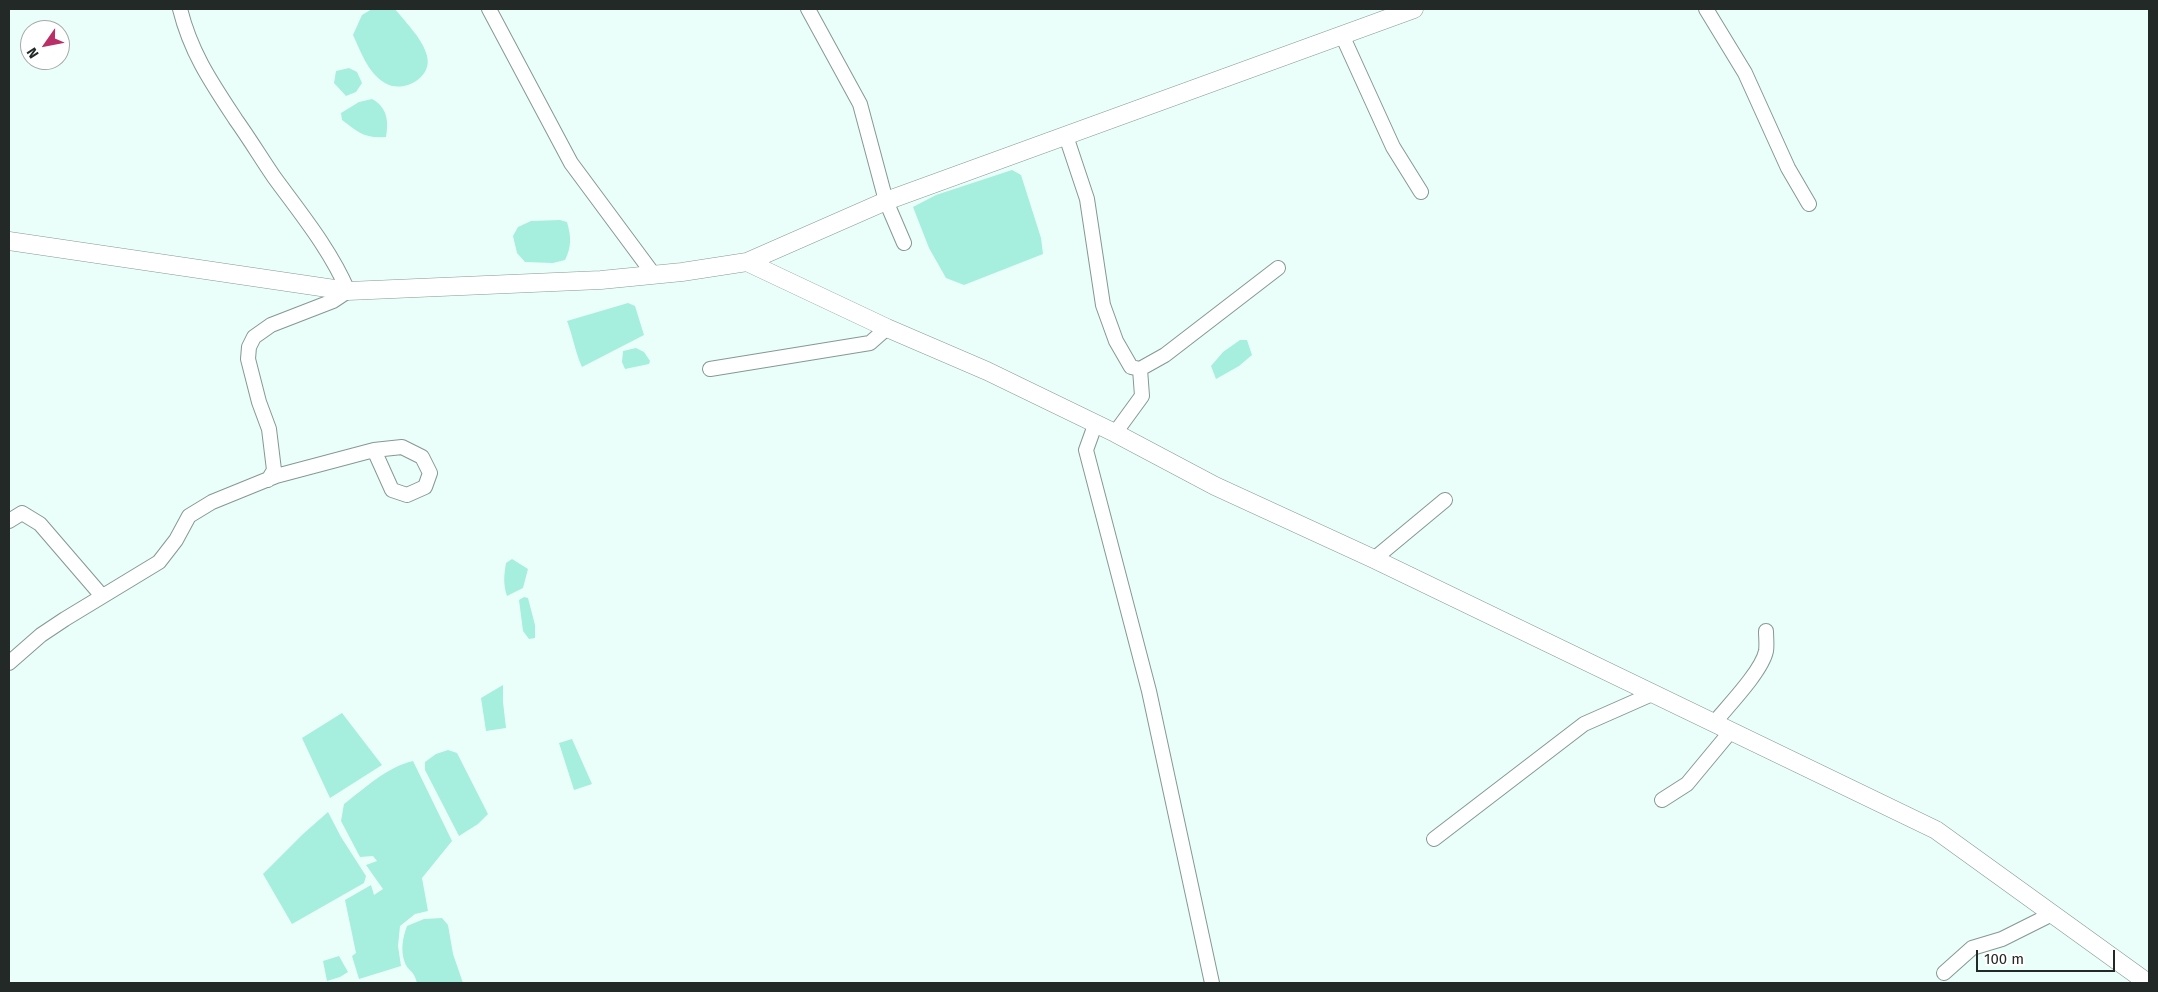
<!DOCTYPE html>
<html>
<head>
<meta charset="utf-8">
<style>
	body { margin:0 }
	#map { position:relative; width:2158px; height:992px; overflow:hidden; background:#ebfffa; font-family:"Fira Sans",sans-serif }
	canvas { display:block }
	.frame { position:absolute; inset:0; border:10px solid #222927; pointer-events:none }
	.north { position:absolute; left:20px; top:20px; width:50px; height:50px; box-sizing:border-box; background:#fff; border:1px solid #a7a9a9; border-radius:50%; rotate:237deg; font-size:14px; font-weight:700; line-height:20px; text-align:center; color:#222927 }
	.north::after { content:''; display:block; margin:auto; width:18px; height:22px; background:#b92f68; clip-path:polygon(50% 0,100% 100%,50% 72%,0 100%) }
	.scale { position:absolute; left:1976px; top:950px; width:139px; height:22px; box-sizing:border-box; border:2px solid #222927; border-top:0; padding-left:6px; font-size:15px; line-height:18px; white-space:nowrap; color:#222927; -webkit-text-stroke:4px #fff; paint-order:stroke }
</style>
</head>
<body>
<div id="map">
<canvas width="2158" height="992"></canvas>
<div class="frame"></div>
<div class="north">N</div>
<div class="scale">100 m</div>
</div>
<script>
const ctx = document.querySelector('canvas').getContext('2d');
ctx.lineJoin = 'round';
function fillPath(path, color) { ctx.fillStyle = color; ctx.fill(path, 'evenodd'); }
function stroke(path, color, width, dash) { ctx.strokeStyle = color; ctx.lineWidth = width; ctx.lineCap = dash ? 'butt' : 'round'; ctx.setLineDash(dash || []); ctx.stroke(path); }
fillPath(new Path2D(`
	M372 9H395C406 23 423 39 427 56 433 78 402 94 385 83 368 73 361 52 353 35L362 15Z
	M349 68 357 72 362 83 356 92 346 96 334 83 336 71Z
	M372 99C387 107 389 121 386 137 365 139 358 132 342 120L341 113 359 102Z
	M1012 170 1021 175 1041 238 1043 254 964 285 946 278 929 248 913 207 936 195Z
	M560 220 567 222C571 236 572 246 565 260L553 263 525 262 517 253 513 236 518 227 531 221Z
	M628 303 635 306 644 335 582 367C575 352 573 336 567 321Z
	M1240 340H1247L1252 355 1239 366 1216 379 1211 366 1223 352Z
	M636 348 644 352 650 361 649 364 625 369 622 362 623 351Z
	M512 559 528 569 523 588 507 596C503 584 504 575 506 563Z
	M524 597 528 598 535 625V638L529 639 523 631 519 600Z
	M503 685V702L506 728 486 731 481 698Z
	M342 713 382 765 330 798 302 738Z
	M572 739 592 784 574 790 559 743Z
	M448 750 457 753 488 814 478 824 459 836 425 770V762L436 754Z
	M413 761 452 841 422 878 428 911 415 914 400 926 398 946 401 966 359 979 352 956 356 953 345 900 371 885 374 895 383 889 366 865 377 861 373 856 360 857 341 821 344 804C365 788 387 767 413 761Z
	M328 812 341 837 366 876 364 883 292 924 263 874 303 834Z
	M442 918 448 925 453 954 463 983H417C414 970 408 971 405 963 400 950 403 937 407 926L424 919Z
	M339 956 348 972 340 977 327 981 323 961Z`), '#a6eede');
const minor = new Path2D(`
	M180 9C191 53 211 82 236 120 249 138 261 158 274 177 301 214 330 249 348 291L333 301 271 325 254 337 249 347 248 359 259 402 269 429 274 470 268 480
	M489 9 571 163 654 275
	M808 9 860 104 886 201 904 243
	M1706 9 1745 73 1788 168 1809 204
	M1342 35 1393 147 1421 192
	M1066 136 1087 199 1103 305 1116 341 1131 367 1140 369 1165 355 1278 268
	M710 369 870 343 887 328
	M1095 425 1086 450 1149 691 1212 983
	M1115 433 1142 396 1140 369
	M9 521 22 513 40 524 102 596
	M1374 559 1445 500
	M9 663 41 635 65 619 159 562 176 540 189 516 212 502 276 476 374 450 402 447 422 457 430 473 425 487 407 495 392 490 374 450
	M1714 723C1728 706 1762 671 1766 651 1767 645 1766 637 1766 631
	M1662 800 1687 784 1731 731
	M1434 839 1584 724 1652 694
	M1944 973 1972 948 2002 939 2052 914`);
const major = new Path2D(`
	M9 241 348 291 601 280 682 272 747 262 886 201 1414 9
	M747 262 887 328 987 371 1115 433 1215 486 1374 559 1936 830 2148 983`);
stroke(minor, '#869894', 16);
stroke(major, '#869894', 19);
stroke(minor, '#fff', 14);
stroke(major, '#fff', 18);
</script>
</body>
</html>
